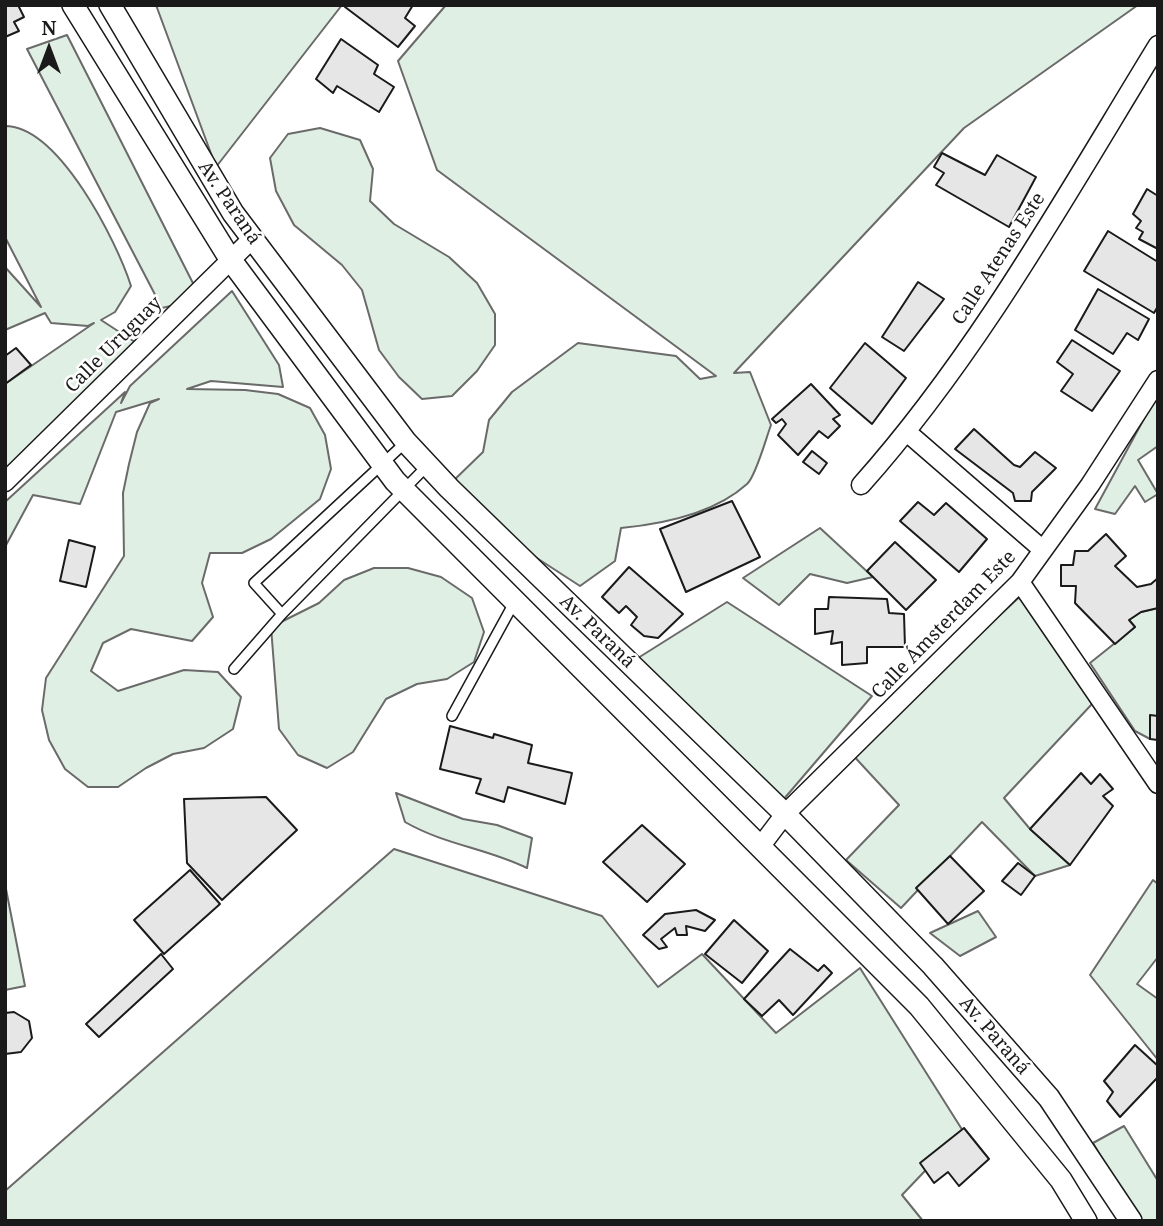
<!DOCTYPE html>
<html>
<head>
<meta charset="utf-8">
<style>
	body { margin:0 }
	#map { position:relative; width:1163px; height:1226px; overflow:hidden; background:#fff; font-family:"Noto Serif",serif }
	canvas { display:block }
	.frame { position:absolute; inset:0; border:7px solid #1a1a1a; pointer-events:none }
	.north { position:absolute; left:14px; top:14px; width:70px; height:70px; -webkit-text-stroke:5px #fff; paint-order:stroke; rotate:0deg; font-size:19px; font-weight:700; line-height:28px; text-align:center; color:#1a1a1a }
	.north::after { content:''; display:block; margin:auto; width:24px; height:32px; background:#1a1a1a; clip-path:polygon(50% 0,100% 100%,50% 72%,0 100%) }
</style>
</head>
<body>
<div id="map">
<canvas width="1163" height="1226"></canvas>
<div class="frame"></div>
<div class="north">N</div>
</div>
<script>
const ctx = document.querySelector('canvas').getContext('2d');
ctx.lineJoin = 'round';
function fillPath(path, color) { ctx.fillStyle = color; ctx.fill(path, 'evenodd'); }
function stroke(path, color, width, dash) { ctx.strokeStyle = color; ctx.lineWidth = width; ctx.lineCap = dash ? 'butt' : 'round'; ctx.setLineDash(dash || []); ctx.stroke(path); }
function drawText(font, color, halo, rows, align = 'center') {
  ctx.font = font + ' "Noto Serif",serif'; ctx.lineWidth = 5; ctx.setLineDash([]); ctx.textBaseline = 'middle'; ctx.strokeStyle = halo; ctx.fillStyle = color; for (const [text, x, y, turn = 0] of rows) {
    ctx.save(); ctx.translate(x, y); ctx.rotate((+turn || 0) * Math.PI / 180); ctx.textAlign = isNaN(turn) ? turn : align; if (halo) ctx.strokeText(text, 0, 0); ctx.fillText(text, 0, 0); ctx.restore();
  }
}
const green = new Path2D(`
	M156 5H342L216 167Z
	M446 5H1138L964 128 734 373 750 372 771 425C766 438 756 476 747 484 714 514 663 524 621 528L615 561 580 586 509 540 451 483 483 452 489 420 512 392 578 343 676 356 700 379 716 376 437 170 398 61Z
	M67 35 201 299 162 308 27 49Z
	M5 126C59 126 117 242 131 286L115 312 101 320 144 348 5 480V384L94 323 88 326 51 323 45 313 5 330V267L41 307 5 237Z
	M320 128 360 140 373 169 370 201 394 224 449 257 477 283 495 314V345L477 371 452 396 422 399 399 377 379 350 362 290 342 265 294 225 276 191 270 158 288 134Z
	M232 291 279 365 283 387 211 381 187 389 245 390 278 394 310 408 325 435 331 469 320 499 271 539 242 553H210L202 583 213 617 192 641 131 629 103 643 91 671 118 691 184 670 218 672 241 697 233 729 204 748 173 754 146 768 118 787H88L65 769 49 740 42 710 46 678 124 556 123 493 129 464 137 432 150 403 159 399 116 412 80 504 33 495 5 547V502L125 392 121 403 130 386Z
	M1158 393V446L1138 460 1158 494 1145 502 1135 486 1115 514 1095 509Z
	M820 528 873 577 847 583 810 574 779 605 743 578Z
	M374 568H408L441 577 472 598 484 632 474 662 447 679 417 684 386 699 353 752 327 768 298 755 279 729 271 627 319 603 344 580Z
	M1026 591 1092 704 1004 798 1030 829 1070 865 1035 876 982 822 901 908 846 860 899 805 850 752Z
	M727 602 872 696 783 800 638 658Z
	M1158 608V716H1150V739L1135 731 1090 663 1135 627 1129 620 1141 612Z
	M396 793 463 819 497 825 532 838 527 868C486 848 445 845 405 822Z
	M394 849 602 916 658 987 702 954 776 1033 860 968 963 1131 902 1195 923 1221H5V1191Z
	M1153 880 1158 884V957L1137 984 1158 999V1060L1090 975Z
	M5 884 25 986 5 990Z
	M978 911 996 937 960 956 930 933Z
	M1124 1126 1158 1181V1221H1139L1093 1143Z`);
fillPath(green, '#e0efe3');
stroke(green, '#6a6a6a', 2);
const building = new Path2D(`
	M5 5H18L24 17 14 22 19 31 5 37Z
	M347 5H413L405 18 415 26 398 47 345 7Z
	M341 39 378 65 374 74 394 87 379 112 337 86 333 93 316 79Z
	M942 153 985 175 997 155 1036 177 1009 227 936 185 944 173 934 167Z
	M1147 189 1158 196V249L1139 239 1143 232 1136 228 1141 221 1133 214Z
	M1108 231 1158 262V306L1154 313 1084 271Z
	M918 282 944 299 904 351 882 337Z
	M1098 289 1149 319 1138 340 1127 333 1113 354 1075 330Z
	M1072 340 1120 371 1092 411 1061 391 1073 374 1057 362Z
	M865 343 906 378 872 424 830 388Z
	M16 348 31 365 5 384V356Z
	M811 384 840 415 833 419 840 426 828 438 819 431 798 455 778 435 786 424 782 419 776 423 772 419Z
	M974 429 1014 465 1020 467 1035 452 1056 468 1032 492 1031 501H1015L1013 493 955 449Z
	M812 451 827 463 819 474 803 462Z
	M732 501 760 557 686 592 660 529Z
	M918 502 934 515 946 503 987 539 959 572 900 521Z
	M1106 534 1126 556 1115 566 1137 587 1151 584 1158 578V608L1141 612 1129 620 1135 627 1115 644 1075 603 1076 586H1061V565H1073L1075 551H1088Z
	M69 540 95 547 86 587 60 581Z
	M895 542 936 580 906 610 867 571Z
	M629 567 683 614 658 638 644 636 631 625 637 617 626 606 619 613 602 597Z
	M829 597 887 599 889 613 904 614 905 647H867V663L842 665V642L831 644 833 631 815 634V609H828Z
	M1150 715 1158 716V740L1150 739Z
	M450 726 493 738 494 734 532 745 528 763 572 773 565 804 508 787 504 802 476 793 481 779 440 769Z
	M1081 773 1091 784 1100 774 1113 789 1103 796 1113 806 1070 865 1030 829Z
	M266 797 297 830 222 900 187 863 184 799Z
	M642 825 685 864 647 902 603 862Z
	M950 856 984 891 948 924 916 888Z
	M1018 863 1035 876 1021 895 1002 881Z
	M190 870 220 904 164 954 134 920Z
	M696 910 715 920 705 931 686 926 687 935H677L675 928 661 939 667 947 659 949 643 935 665 914Z
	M734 920 768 951 742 983 705 954Z
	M790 949 818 971 824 965 832 973 793 1015 779 1000 762 1016 744 999Z
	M161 954 173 969 99 1037 86 1024Z
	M14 1012 29 1021 32 1038 21 1052 5 1054V1013Z
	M1135 1045 1158 1066V1077L1120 1117 1107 1101 1113 1092 1104 1081Z
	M964 1128 989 1159 959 1186 948 1172 934 1183 920 1163Z`);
fillPath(building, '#e6e6e6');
stroke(building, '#1a1a1a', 2);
const service = new Path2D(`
	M282 614 254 583 406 442
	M234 669 282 614 427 466
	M452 716 515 601`);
const minor = new Path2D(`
	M908 433 1043 550
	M5 482 253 238
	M861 485C978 354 1066 195 1158 45
	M1020 582 1158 784
	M760 847 785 814 1020 582 1090 485 1158 380`);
const tertiary = new Path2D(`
	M73 5 230 259 395 481 919 1006 1061 1180 1086 1221
	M110 5 233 213 406 442 449 488 785 814 933 966 1049 1098 1131 1221`);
stroke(service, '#1a1a1a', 12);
stroke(minor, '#1a1a1a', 21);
stroke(tertiary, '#1a1a1a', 24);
stroke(service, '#fff', 9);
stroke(minor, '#fff', 18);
stroke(tertiary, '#fff', 21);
drawText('19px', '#1a1a1a', '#fff', [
	["Av. Paraná",229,203,56],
	["Calle Atenas Este",999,259,-57],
	["Calle Uruguay",114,345,-45],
	["Calle Ámsterdam Este",944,625,-46],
	["Av. Paraná",597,632,44],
	["Av. Paraná",994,1036,49]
]);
</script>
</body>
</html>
